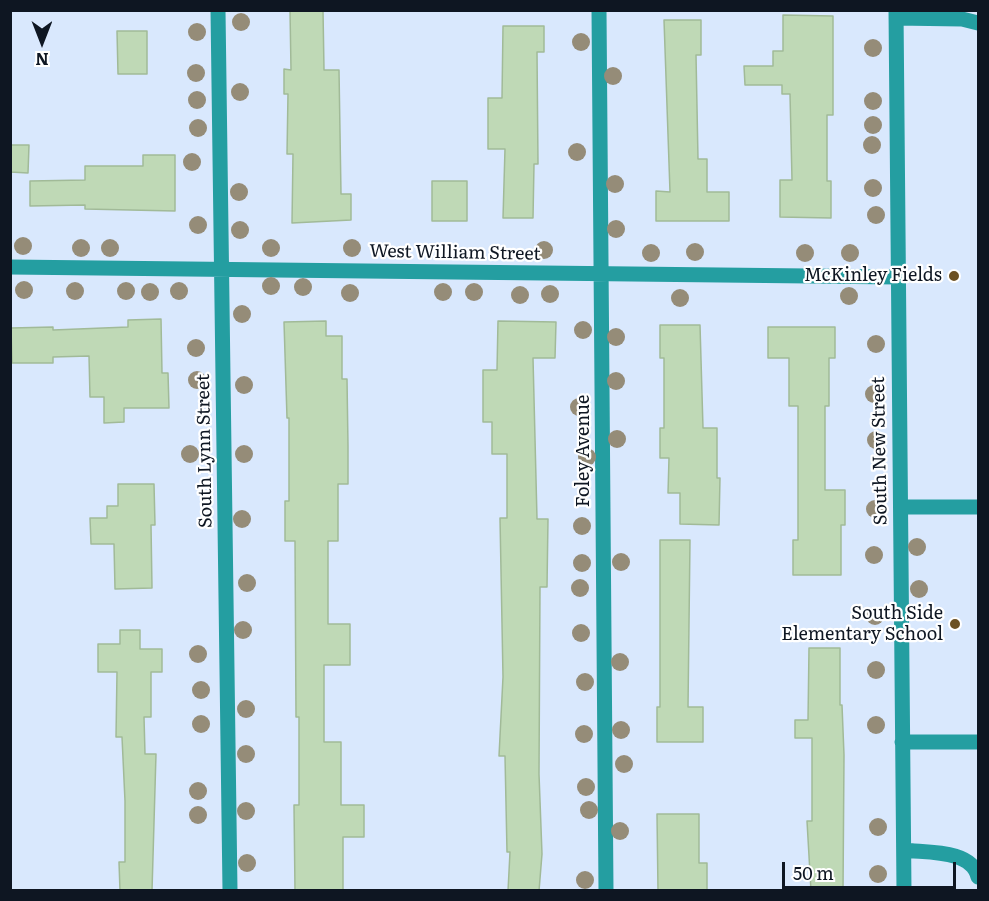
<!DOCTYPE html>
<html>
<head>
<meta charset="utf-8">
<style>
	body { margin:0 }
	#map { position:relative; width:989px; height:901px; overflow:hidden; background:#d9e8fd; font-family:Literata,serif }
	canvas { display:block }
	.frame { position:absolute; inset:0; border:12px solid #0e1622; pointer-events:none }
	.north { position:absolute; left:12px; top:12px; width:60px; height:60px; -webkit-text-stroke:4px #fff; paint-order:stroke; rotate:180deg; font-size:16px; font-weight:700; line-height:24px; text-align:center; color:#0e1622 }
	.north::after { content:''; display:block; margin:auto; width:21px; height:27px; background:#0e1622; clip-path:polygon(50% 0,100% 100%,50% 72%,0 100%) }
	.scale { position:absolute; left:782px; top:862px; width:174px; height:27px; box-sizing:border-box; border:3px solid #0e1622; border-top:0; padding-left:8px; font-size:18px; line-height:21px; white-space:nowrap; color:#0e1622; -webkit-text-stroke:4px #fff; paint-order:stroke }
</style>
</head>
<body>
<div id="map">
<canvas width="989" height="901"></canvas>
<div class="frame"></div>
<div class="north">N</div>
<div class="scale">50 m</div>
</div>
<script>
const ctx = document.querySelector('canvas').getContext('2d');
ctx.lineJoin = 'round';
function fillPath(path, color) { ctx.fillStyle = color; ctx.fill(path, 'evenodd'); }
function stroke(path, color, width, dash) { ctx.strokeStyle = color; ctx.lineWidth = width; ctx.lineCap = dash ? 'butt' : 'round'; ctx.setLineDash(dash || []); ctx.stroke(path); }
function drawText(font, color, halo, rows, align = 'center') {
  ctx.font = font + ' Literata,serif'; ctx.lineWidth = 4.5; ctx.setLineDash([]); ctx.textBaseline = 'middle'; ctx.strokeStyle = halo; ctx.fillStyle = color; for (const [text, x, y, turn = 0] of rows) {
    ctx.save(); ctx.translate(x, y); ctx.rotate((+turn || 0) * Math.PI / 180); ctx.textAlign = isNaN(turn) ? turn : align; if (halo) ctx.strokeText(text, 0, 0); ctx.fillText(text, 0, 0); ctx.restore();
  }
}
const building = new Path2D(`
	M290 10H323L324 70H339L341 194H351V220L292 223 293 154H287L288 94H284V69L291 70Z
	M783 15 833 16V115H827V181H831V218L780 217V180H792L790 94H782V85H745L744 66H773V51H783Z
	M664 20H701V55H696L698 159H707V192H729V221H656V191L670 192Z
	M503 26H544V52H537L538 164H534L533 218H503L505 149H488V98H502Z
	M117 31H147V74H118Z
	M10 145H29L28 173 10 172Z
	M143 155H175V211L85 209V205L30 206V181L85 180V166H143Z
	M432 181H467V221H432Z
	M161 319 162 373H168L169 408H124V422L104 423V397H90L89 356 53 357V363H12L11 328 53 327V330L128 327V320Z
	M326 321V336H342V379H347L348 446V484H338V541H328V624H350V665H324V742H341V805H364V837H343V891H295L294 805H299V717H296L295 541H285V501H289V418H287L284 322Z
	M498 321 556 322 555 358H533L537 519H548L547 587H540L539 774 542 854 539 891H508L510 852H507L505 756H499L503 677 500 518H507V454H492V422H483V370H497Z
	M660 325H700L703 428H717V478H720L719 525 680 524V493H668L669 458H660V428H664V358H660Z
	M768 327H835V358H829V406H825V490H845V525H841V575H793V540H798V406H789V358H768Z
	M118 484H154L155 525H151L152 588 115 589 114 544H91L90 518H107V506H118Z
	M660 540H690L688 707H703V742H657V707H660Z
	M120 630H140V649H162V672H151V717H144L145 754H156L152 891H120L119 862H125V801L122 737H116L117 672H98V644H120Z
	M809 648H840V705H842L844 755 843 891H811L807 821H812V738H795V720H808Z
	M657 814H699V863H707V891H658Z`);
fillPath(building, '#bfd9b6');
stroke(building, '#a1ba98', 1.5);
stroke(new Path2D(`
	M218 10 230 890
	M599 10 606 890
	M896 10 904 890
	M896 18 962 19 978 23
	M10 267 898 277
	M901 507H978
	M902 742H978
	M904 850C925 853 972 849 978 877`), '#249ea1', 15);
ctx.fillStyle = '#958c78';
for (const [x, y] of [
	[241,22],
	[197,32],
	[581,42],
	[873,48],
	[196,73],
	[613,76],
	[240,92],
	[197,100],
	[873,101],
	[873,125],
	[198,128],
	[872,145],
	[577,152],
	[192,162],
	[615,184],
	[873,188],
	[239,192],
	[876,215],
	[198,225],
	[616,229],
	[240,230],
	[23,246],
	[81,248],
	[110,248],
	[271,248],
	[352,248],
	[544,250],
	[695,252],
	[651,253],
	[805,253],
	[850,253],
	[271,286],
	[303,287],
	[24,290],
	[75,291],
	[126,291],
	[179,291],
	[150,292],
	[443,292],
	[474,292],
	[350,293],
	[550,294],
	[520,295],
	[849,296],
	[680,298],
	[242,314],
	[583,330],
	[616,337],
	[876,344],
	[196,348],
	[197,380],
	[616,381],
	[244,385],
	[874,394],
	[579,407],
	[617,439],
	[876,440],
	[190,454],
	[244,454],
	[587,457],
	[875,509],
	[242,519],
	[582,526],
	[917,547],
	[874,555],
	[621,562],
	[582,563],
	[247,583],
	[580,588],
	[919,589],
	[875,616],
	[243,630],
	[581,633],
	[198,654],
	[620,662],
	[876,670],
	[585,682],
	[201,690],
	[246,709],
	[201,724],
	[876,725],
	[621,730],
	[584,734],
	[246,754],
	[624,764],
	[586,787],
	[198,791],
	[589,810],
	[246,811],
	[198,815],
	[878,827],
	[620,831],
	[247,863],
	[878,874],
	[585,880]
]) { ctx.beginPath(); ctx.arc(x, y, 9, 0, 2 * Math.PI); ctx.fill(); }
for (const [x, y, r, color] of [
	[954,276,6,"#6c5123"],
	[955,624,6,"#6c5123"]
]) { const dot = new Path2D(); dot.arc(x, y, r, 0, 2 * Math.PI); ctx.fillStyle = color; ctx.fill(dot); stroke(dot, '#fff', 2); }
drawText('18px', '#0e1622', '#fff', [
	["West William Street",455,253,1],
	["South Lynn Street",205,451,-91],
	["Foley Avenue",584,451,-90],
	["South New Street",880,451,-91]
]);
drawText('18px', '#0e1622', '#fff', [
	["McKinley Fields",942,276],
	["South Side",943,614],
	["Elementary School",943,635]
], 'right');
</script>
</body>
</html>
